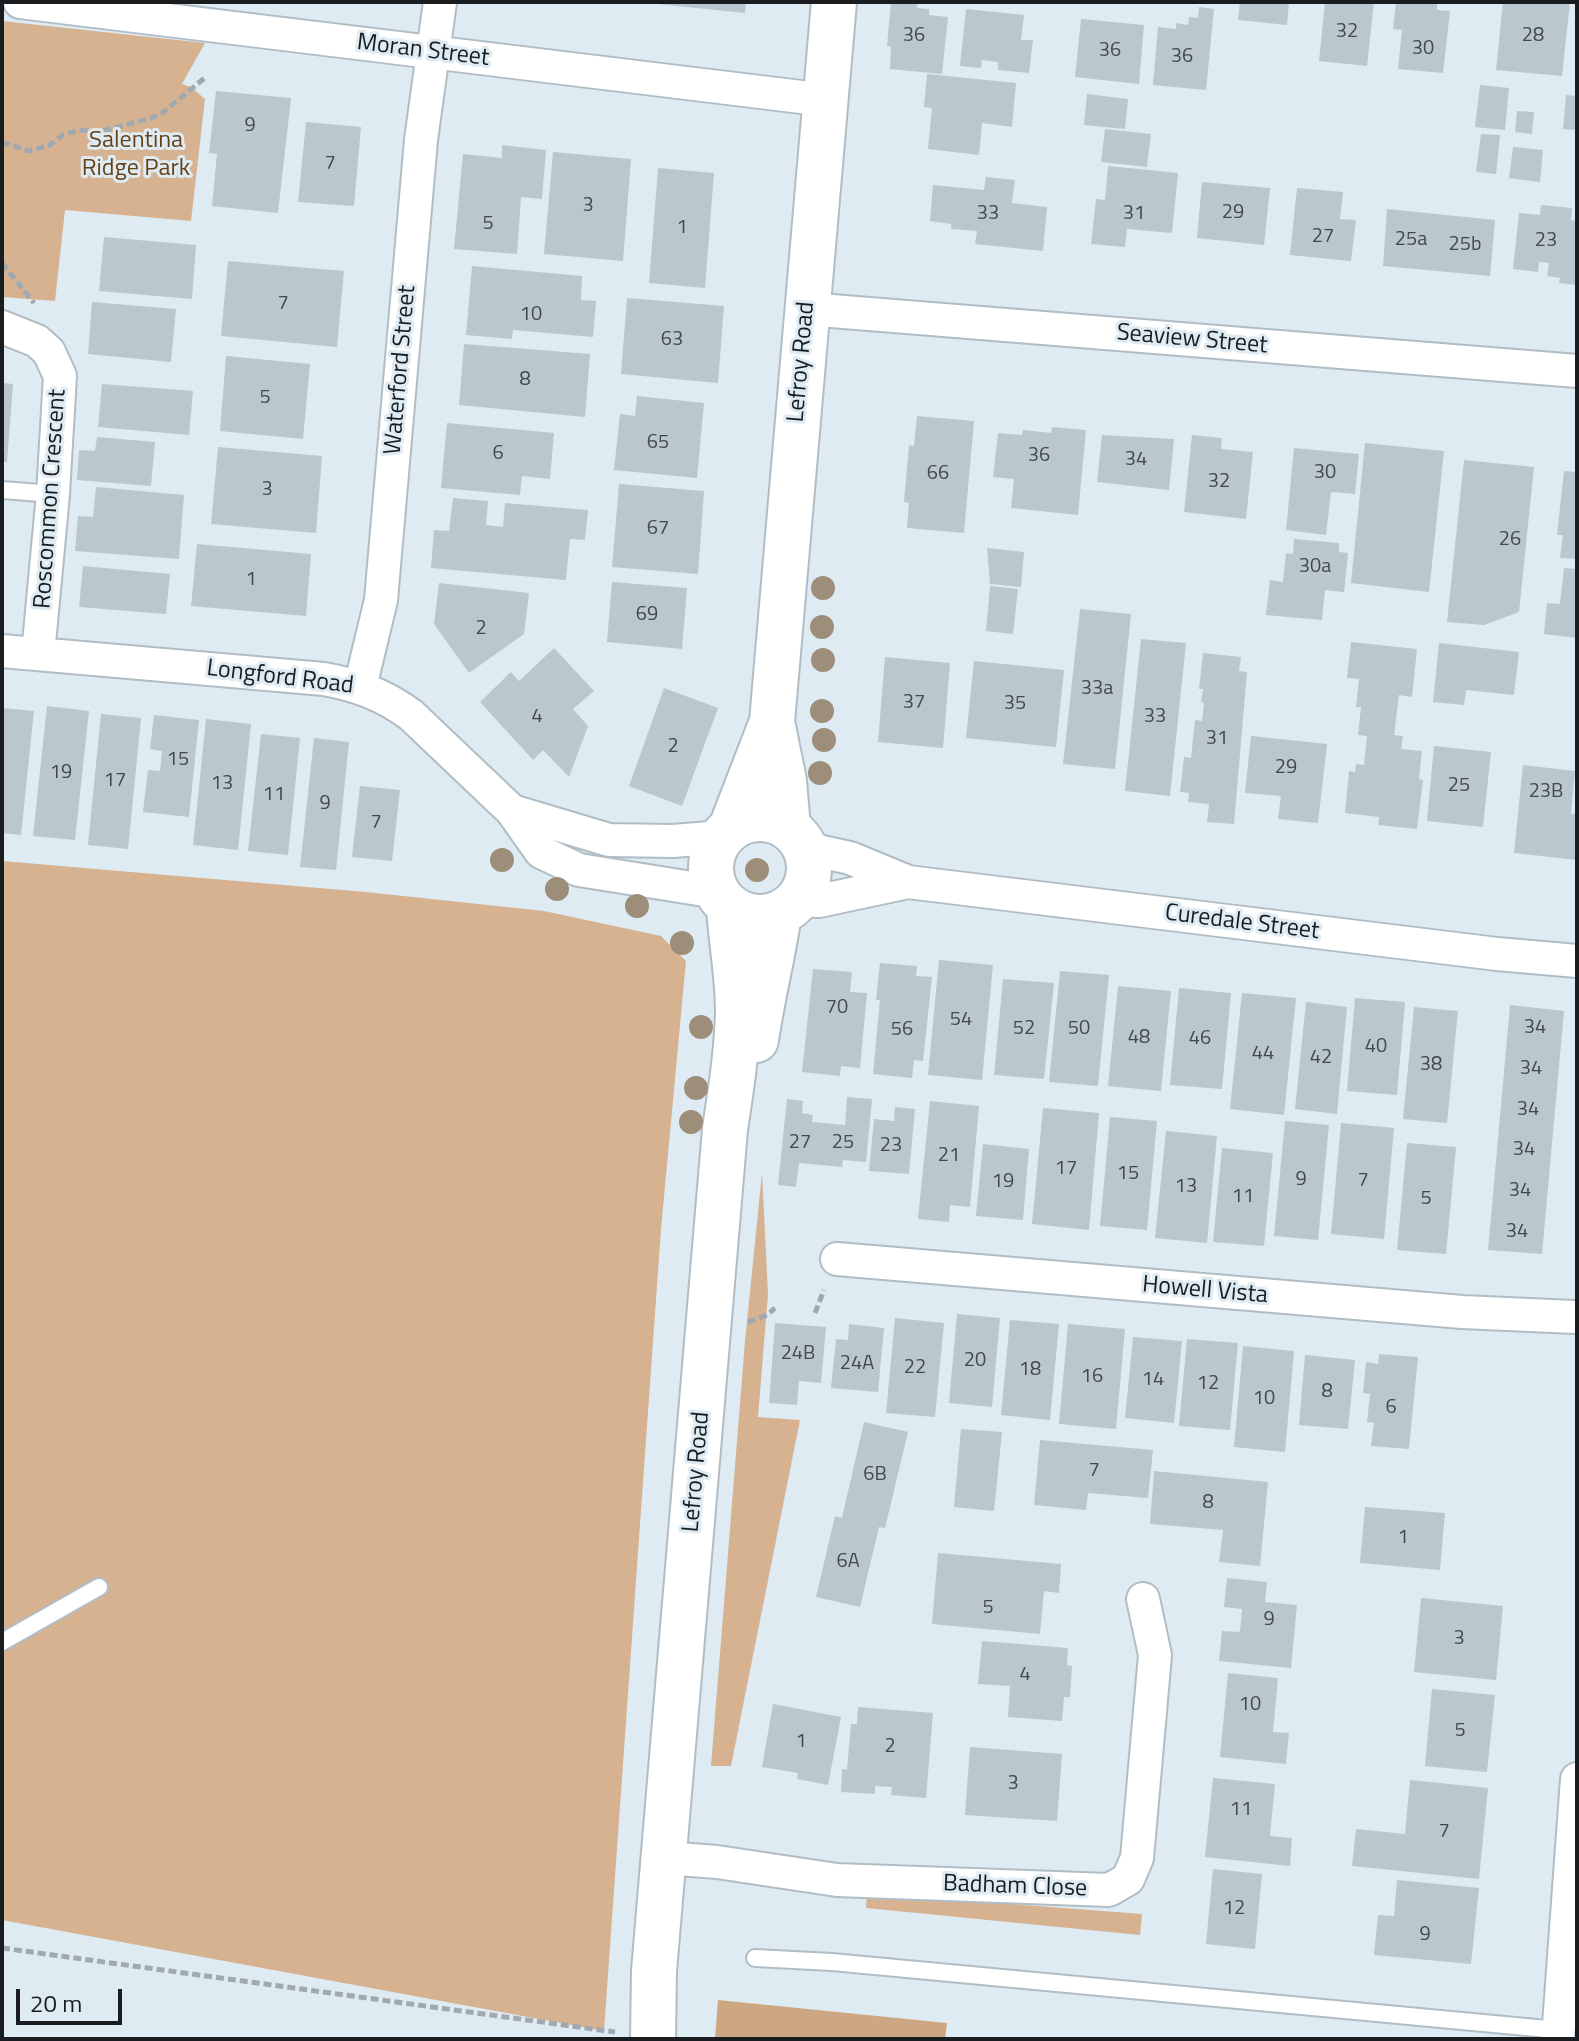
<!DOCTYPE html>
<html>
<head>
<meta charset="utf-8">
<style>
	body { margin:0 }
	#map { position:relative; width:1579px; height:2041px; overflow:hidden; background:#deebf3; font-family:"Titillium Web",sans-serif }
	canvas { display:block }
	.frame { position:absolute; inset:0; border:4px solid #191d20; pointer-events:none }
	.scale { position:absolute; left:16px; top:1989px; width:106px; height:36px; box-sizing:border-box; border:4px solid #191d20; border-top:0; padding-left:10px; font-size:24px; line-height:28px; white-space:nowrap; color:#191d20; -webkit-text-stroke:6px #deebf3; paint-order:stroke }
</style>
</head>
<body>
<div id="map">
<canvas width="1579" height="2041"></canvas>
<div class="frame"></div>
<div class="scale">20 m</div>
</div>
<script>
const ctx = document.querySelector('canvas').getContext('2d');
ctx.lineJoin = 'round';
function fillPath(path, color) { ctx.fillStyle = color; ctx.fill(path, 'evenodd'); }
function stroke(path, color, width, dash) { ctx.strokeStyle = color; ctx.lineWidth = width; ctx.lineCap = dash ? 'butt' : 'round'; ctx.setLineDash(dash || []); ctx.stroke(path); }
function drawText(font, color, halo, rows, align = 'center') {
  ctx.font = font + ' "Titillium Web",sans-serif'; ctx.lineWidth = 6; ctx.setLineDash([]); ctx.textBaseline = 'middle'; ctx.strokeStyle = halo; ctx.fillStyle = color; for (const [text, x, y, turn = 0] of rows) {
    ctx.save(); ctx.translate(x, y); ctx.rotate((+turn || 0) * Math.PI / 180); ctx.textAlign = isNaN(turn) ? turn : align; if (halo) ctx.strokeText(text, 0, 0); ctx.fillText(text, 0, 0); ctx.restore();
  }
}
fillPath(new Path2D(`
	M2 21 205 43 182 84 191 87 205 99 191 221 65 210 55 301 2 297Z
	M2 861 366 892 544 911 661 936 686 961 661 1229 604 2031 2 1920Z
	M762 1173 768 1294 758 1417 800 1420 731 1766H711L745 1341Z
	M867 1893 1142 1914 1140 1935 866 1908Z`), '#d7b290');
fillPath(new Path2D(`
	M718 2000 947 2023 945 2039H715Z`), '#cda682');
fillPath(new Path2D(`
	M658 2H746L745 13 658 4Z
	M891 2H918L917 8 929 9V15L948 17 942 74 890 69 891 47 887 46Z
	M1240 2H1289L1287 25 1238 20Z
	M1325 2H1374L1367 66 1319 61Z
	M1396 2H1437V10L1450 11 1443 73 1398 69 1402 30 1393 29Z
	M1503 2H1570L1562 76 1496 70Z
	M1199 7 1214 9 1206 90 1153 85 1158 27 1176 29V23L1188 25 1189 17 1198 18Z
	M966 9 1024 15 1021 40H1033L1029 73 998 70V62L982 60 981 68 960 66Z
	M1081 19 1144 25 1139 84 1075 77Z
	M927 74 1016 83 1012 127 982 123 979 155 928 149 932 108 924 107Z
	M1480 85 1509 88 1505 130 1475 127Z
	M216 91 291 98 278 213 212 206 217 154 209 153Z
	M1087 94 1128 99 1125 129 1084 125Z
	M1566 95 1577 96V130L1563 129Z
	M1517 111 1534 112 1532 134 1515 132Z
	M306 122 361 127 354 206 298 202Z
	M1105 129 1151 134 1147 167 1101 162Z
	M1481 134 1500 135 1496 174 1476 172Z
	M502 145 546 150 542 199 521 197 517 254 454 249 463 154 502 158Z
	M1513 147 1543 150 1540 182 1509 178Z
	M553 152 631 159 623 261 544 254Z
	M1108 166 1178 173 1172 233 1127 229 1125 247 1091 244 1096 199 1105 200Z
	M658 168 714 173 705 288 649 283Z
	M986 177 1015 180 1012 203 1047 207 1043 251 975 244 977 231 951 229V224L930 221 933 185 984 190Z
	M1202 182 1270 188 1264 245 1197 238Z
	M1297 188 1343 192 1340 219 1356 220 1351 261 1290 255Z
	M1541 205 1572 208 1571 220 1577 221V285L1559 283 1560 278 1547 276 1549 263 1539 262 1538 272 1513 269 1519 213 1540 215Z
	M1387 209 1495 220 1490 276 1383 266Z
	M104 237 196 245 192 299 99 291Z
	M228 261 344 271 337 347 221 336Z
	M472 266 582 276 581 300 596 301 593 337 513 330 512 339 466 335Z
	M627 298 724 306 718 383 621 374Z
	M92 302 176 309 171 362 88 354Z
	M464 344 590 354 585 417 459 405Z
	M226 356 310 364 303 439 220 431Z
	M2 383 13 384 7 462H2Z
	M102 384 193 391 189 435 98 427Z
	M637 396 704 403 697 478 614 470 620 414 635 416Z
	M917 416 974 421 964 533 907 528 909 503 904 502 909 445 914 446Z
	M447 423 554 433 550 479 522 476 520 495 441 488Z
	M1052 427 1086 430 1078 515 1011 508 1014 479 993 477 998 433 1022 435 1023 430 1051 433Z
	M1102 435 1174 439 1169 490 1097 482Z
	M1192 435 1222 438 1221 449 1253 452 1246 519 1184 512Z
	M97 437 155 442 151 486 77 480 79 450 95 451Z
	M1365 443 1444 451 1429 592 1351 583Z
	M218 447 322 456 316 533 211 524Z
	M1294 448 1359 454 1355 494 1331 492 1326 535 1286 530Z
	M1464 460 1534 467 1519 612 1484 625 1447 622Z
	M1564 471 1577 472V559L1560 558 1563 535H1557Z
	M619 484 704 491 698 574 612 567Z
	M96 487 184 495 179 559 75 551 78 516 93 517Z
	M453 498 488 501 486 525 503 527 505 503 588 510 585 540 570 539 566 580 431 568 434 530 449 531Z
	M1294 539 1339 543V552L1348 553 1344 592 1325 590 1322 620 1266 615 1270 580 1283 582 1286 553 1293 554Z
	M197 544 311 554 306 616 191 606Z
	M987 548 1024 552 1021 587 990 584Z
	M83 566 170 574 166 614 79 607Z
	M1564 568 1577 569V638L1544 634 1547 603 1560 604Z
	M612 582 687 588 682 649 607 642Z
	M439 583 529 593 524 634 469 673 434 624Z
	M990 586 1018 589 1013 634 986 631Z
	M1080 609 1131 614 1115 769 1063 764Z
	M1141 639 1186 643 1170 796 1125 791Z
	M1351 642 1417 649 1412 697 1399 695 1394 735 1403 736 1401 749 1422 751 1419 779 1423 780 1417 829 1378 825 1379 817 1345 813 1349 771 1355 772 1356 764 1364 765 1367 736 1358 735 1361 707H1356L1359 679 1347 678Z
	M1439 643 1519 652 1514 695 1466 690 1464 705 1433 702Z
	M554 648 594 691 573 709 588 726 569 777 543 750 533 760 480 702 511 672 519 681Z
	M1203 653 1241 657 1239 671 1247 672 1234 824 1207 822 1209 804 1188 802 1189 793 1180 792 1184 757 1191 758 1195 720 1202 721 1204 703 1201 702 1203 689H1199Z
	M885 657 950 663 943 748 878 742Z
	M974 661 1064 670 1056 747 966 738Z
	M664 688 718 708 682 806 629 786Z
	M47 706 89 711 75 840 33 836Z
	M2 708 34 711 21 835 2 833Z
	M101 714 141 718 128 849 88 845Z
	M154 715 199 720 189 817 143 812 148 770 160 771 162 751 150 749Z
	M206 719 251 724 238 850 193 845Z
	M261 734 300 738 288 855 248 851Z
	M1251 736 1327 744 1318 823 1278 819 1281 796 1245 793Z
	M314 738 349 742 336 870 300 867Z
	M1434 746 1491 752 1483 827 1427 821Z
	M1523 765 1575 771 1571 814H1577V860L1514 853Z
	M360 786 400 790 392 861 352 857Z
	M939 960 993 965 982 1080 928 1075Z
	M880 963 917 966 916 976 932 977 923 1061 914 1060 912 1078 873 1074 880 1000H876Z
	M813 969 852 972 850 992 867 993 860 1068 841 1066 840 1076 802 1072Z
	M1060 971 1109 975 1098 1086 1049 1082Z
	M1003 979 1054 983 1044 1079 994 1075Z
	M1118 986 1171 991 1161 1091 1108 1086Z
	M1179 988 1231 993 1222 1089 1170 1085Z
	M1242 993 1296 998 1284 1115 1230 1109Z
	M1355 998 1405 1002 1397 1095 1347 1091Z
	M1306 1002 1347 1007 1337 1114 1295 1109Z
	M1510 1005 1564 1011 1542 1254 1488 1250Z
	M1414 1007 1458 1011 1447 1123 1403 1119Z
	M847 1097 872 1099 866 1162 843 1160 842 1167 799 1163 796 1187 778 1185 787 1099 803 1101 802 1113 813 1115 812 1122 845 1125Z
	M930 1101 979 1106 970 1207 950 1205 949 1222 918 1219Z
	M895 1107 915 1109 909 1174 869 1171 874 1119 894 1121Z
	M1043 1108 1099 1113 1089 1230 1032 1224Z
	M1110 1117 1157 1121 1147 1230 1100 1226Z
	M1285 1121 1329 1125 1318 1240 1274 1236Z
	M1341 1123 1394 1128 1384 1239 1331 1234Z
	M1166 1131 1217 1136 1207 1243 1155 1238Z
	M1407 1143 1456 1147 1446 1254 1397 1250Z
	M983 1144 1029 1149 1023 1220 976 1216Z
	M1222 1148 1273 1153 1264 1246 1213 1242Z
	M957 1314 1000 1318 992 1407 949 1403Z
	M895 1318 944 1323 935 1417 886 1413Z
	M1010 1320 1059 1324 1050 1420 1001 1415Z
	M775 1323 826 1327 821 1383 799 1381 797 1405 769 1403Z
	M849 1324 884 1328 878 1392 831 1388 836 1339 848 1340Z
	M1068 1324 1125 1329 1116 1429 1059 1424Z
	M1133 1337 1182 1341 1174 1423 1125 1418Z
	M1187 1339 1238 1343 1230 1430 1179 1426Z
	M1243 1346 1294 1351 1285 1452 1234 1447Z
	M1379 1354 1418 1357 1409 1449 1371 1446 1374 1423 1367 1422 1370 1394 1363 1393 1366 1362 1378 1364Z
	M1305 1355 1355 1360 1348 1429 1299 1425Z
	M864 1422 908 1432 885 1528 879 1527 860 1607 816 1597 835 1516 842 1518Z
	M961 1429 1002 1432 994 1511 954 1507Z
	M1040 1440 1153 1450 1148 1498 1088 1493 1086 1510 1034 1505Z
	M1154 1471 1268 1482 1260 1566 1219 1562 1223 1530 1150 1524Z
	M1365 1507 1445 1513 1440 1570 1360 1563Z
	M938 1553 1061 1564 1059 1593 1044 1591 1040 1634 932 1624Z
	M1227 1578 1267 1582 1265 1602 1297 1605 1291 1668 1219 1661 1222 1631 1240 1632 1242 1609 1224 1607Z
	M1421 1598 1503 1606 1496 1680 1414 1672Z
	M982 1641 1068 1648 1067 1665 1072 1666 1070 1697H1064L1062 1721 1008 1717 1010 1686 978 1684Z
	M1228 1673 1278 1678 1273 1732 1289 1733 1286 1764 1220 1757Z
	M1432 1689 1495 1695 1487 1772 1425 1766Z
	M773 1704 841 1717 828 1785 797 1779 798 1773 762 1767Z
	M858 1707 933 1713 926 1798 891 1795 892 1787 875 1786V1794L841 1792 842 1769 847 1770 851 1724H857Z
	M970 1747 1062 1754 1057 1821 965 1815Z
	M1213 1778 1275 1784 1270 1836 1292 1838 1290 1866 1205 1857Z
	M1410 1780 1488 1788 1479 1879 1352 1866 1356 1829 1405 1834Z
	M1213 1869 1262 1874 1255 1949 1206 1944Z
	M1397 1880 1479 1888 1471 1964 1374 1955 1378 1915 1394 1916Z`), '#bbc7cf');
const lane = new Path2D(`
	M2 490 53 494
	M2 1642 99 1587
	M755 1958 832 1962 1558 2030`);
const street = new Path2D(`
	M20 2 826 100
	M807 309 1577 371
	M2 327 37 341 49 352 60 376 53 494 38 654
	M2 651 324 679C357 685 384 695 411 715L512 811 541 852 579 870 717 892
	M360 687 381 600 421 140 440 2
	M512 811 609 840 673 841 722 837
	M805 848 850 858 908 882 1497 954 1577 961
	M797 900 819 901 908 882
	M837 1259 1462 1312 1574 1317
	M665 1858 717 1862 837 1880 1109 1890 1128 1879 1137 1858 1155 1655 1143 1599
	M1558 2039 1577 1779`);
const secondary = new Path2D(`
	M711 868a49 49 0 1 1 98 0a49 49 0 1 1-98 0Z
	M731 828 772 722
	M788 828 784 781 772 722 834 2
	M756 1040C762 997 773 956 779 914
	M653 2039 654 1971 725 1129C731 1090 737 1051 738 1012 738 976 731 942 729 906`);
stroke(lane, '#b1bdc5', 20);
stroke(street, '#b1bdc5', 36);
stroke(secondary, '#b1bdc5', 48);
stroke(new Path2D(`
	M2 142 29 151 50 145 63 135 79 130 99 132 151 118 161 114 207 76
	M2 263 34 303
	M815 1313 824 1290
	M748 1322 767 1315 775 1308
	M2 1948 615 2032`), '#9fa9af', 5, [8, 4]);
stroke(lane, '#fff', 16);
stroke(street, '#fff', 32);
stroke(secondary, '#fff', 44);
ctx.fillStyle = '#9d8e7a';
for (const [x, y] of [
	[823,588],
	[822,627],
	[823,660],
	[822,711],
	[824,740],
	[820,773],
	[502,860],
	[757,870],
	[557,889],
	[637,906],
	[682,943],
	[701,1027],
	[696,1088],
	[691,1122]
]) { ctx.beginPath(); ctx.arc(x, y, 12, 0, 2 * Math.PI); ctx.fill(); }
drawText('20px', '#42484c', null, [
	["32",1347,32],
	["36",914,36],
	["28",1533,36],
	["30",1423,49],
	["36",1110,51],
	["36",1182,57],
	["9",250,126],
	["7",330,164],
	["3",588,206],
	["29",1233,213],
	["33",988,214],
	["31",1134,214],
	["5",488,224],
	["1",682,228],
	["27",1323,237],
	["25a",1411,240],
	["23",1546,241],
	["25b",1465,245],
	["7",283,304],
	["10",531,315],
	["63",672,340],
	["8",525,380],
	["5",265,398],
	["65",658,443],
	["6",498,454],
	["36",1039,456],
	["34",1136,460],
	["30",1325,473],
	["66",938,474],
	["32",1219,482],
	["3",267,490],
	["67",658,529],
	["26",1510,540],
	["30a",1315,567],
	["1",251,580],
	["69",647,615],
	["2",481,629],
	["33a",1097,689],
	["37",914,703],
	["35",1015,704],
	["4",537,717],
	["33",1155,717],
	["31",1217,739],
	["2",673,747],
	["15",178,760],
	["29",1286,768],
	["19",61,773],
	["17",115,781],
	["13",222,784],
	["25",1459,786],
	["23B",1546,792],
	["11",274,795],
	["9",325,804],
	["7",376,823],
	["70",837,1008],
	["54",961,1020],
	["34",1535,1028],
	["52",1024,1029],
	["50",1079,1029],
	["56",902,1030],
	["48",1139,1038],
	["46",1200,1039],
	["40",1376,1047],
	["44",1263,1054],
	["42",1321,1058],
	["38",1431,1065],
	["34",1531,1069],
	["34",1528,1110],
	["27",800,1143],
	["25",843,1143],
	["23",891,1146],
	["34",1524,1150],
	["21",949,1156],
	["17",1066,1169],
	["15",1128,1174],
	["9",1301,1180],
	["7",1363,1181],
	["19",1003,1182],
	["13",1186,1187],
	["34",1520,1191],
	["11",1243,1197],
	["5",1426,1199],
	["34",1517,1232],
	["24B",798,1354],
	["20",975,1361],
	["24A",857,1364],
	["22",915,1368],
	["18",1030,1370],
	["16",1092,1377],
	["14",1153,1380],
	["12",1208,1384],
	["8",1327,1392],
	["10",1264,1399],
	["6",1391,1408],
	["7",1094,1471],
	["6B",875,1475],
	["8",1208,1503],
	["1",1403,1538],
	["6A",848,1562],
	["5",988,1608],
	["9",1269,1620],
	["3",1459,1639],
	["4",1025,1675],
	["10",1250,1705],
	["5",1460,1731],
	["1",801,1742],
	["2",890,1747],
	["3",1013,1784],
	["11",1241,1810],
	["7",1444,1832],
	["12",1234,1909],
	["9",1425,1935]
]);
drawText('24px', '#191d20', '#deebf3', [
	["Moran Street",423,51,7],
	["Seaview Street",1192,340,5],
	["Lefroy Road",802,362,-85],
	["Waterford Street",401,370,-85],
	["Roscommon Crescent",51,499,-86],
	["Longford Road",280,678,7],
	["Curedale Street",1242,923,7],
	["Howell Vista",1205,1291,5],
	["Lefroy Road",697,1472,-85],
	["Badham Close",1015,1887,2]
]);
drawText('24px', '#684117', '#deebf3', [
	["Salentina",136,141],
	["Ridge Park",136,169]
]);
</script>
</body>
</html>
